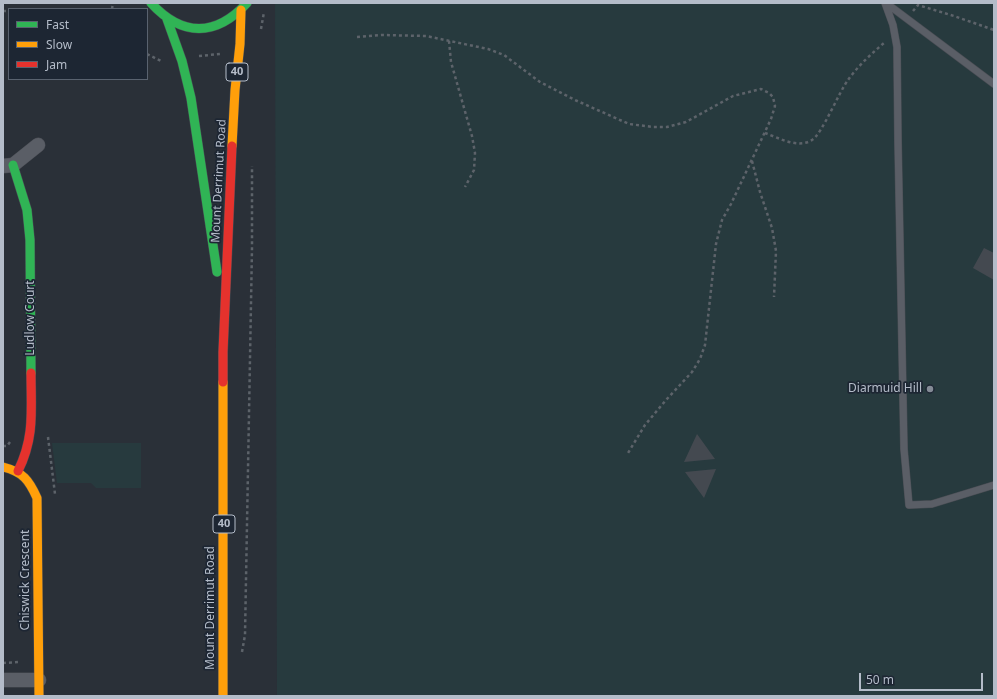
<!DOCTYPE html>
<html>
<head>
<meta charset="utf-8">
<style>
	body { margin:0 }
	#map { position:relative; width:997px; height:699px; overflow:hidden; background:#2a3038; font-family:"Noto Sans",sans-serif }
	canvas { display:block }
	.frame { position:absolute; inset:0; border:4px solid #b4bcc9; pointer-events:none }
	.legend { position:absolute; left:8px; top:8px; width:140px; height:72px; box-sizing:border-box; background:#1d2633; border:1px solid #59626f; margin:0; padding:5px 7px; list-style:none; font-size:12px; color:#b4bcc9 }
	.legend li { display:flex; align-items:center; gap:8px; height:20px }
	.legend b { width:20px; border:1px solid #59626f }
	.scale { position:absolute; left:859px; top:673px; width:124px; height:18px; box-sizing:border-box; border:2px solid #b4bcc9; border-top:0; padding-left:5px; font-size:12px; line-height:14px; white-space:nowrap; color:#b4bcc9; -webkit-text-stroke:3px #1d2633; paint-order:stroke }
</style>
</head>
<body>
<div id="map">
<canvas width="997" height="699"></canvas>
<div class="frame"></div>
<ul class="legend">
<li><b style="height:5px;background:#30b455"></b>Fast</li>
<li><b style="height:5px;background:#ff9f0a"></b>Slow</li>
<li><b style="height:5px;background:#e5322d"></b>Jam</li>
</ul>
<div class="scale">50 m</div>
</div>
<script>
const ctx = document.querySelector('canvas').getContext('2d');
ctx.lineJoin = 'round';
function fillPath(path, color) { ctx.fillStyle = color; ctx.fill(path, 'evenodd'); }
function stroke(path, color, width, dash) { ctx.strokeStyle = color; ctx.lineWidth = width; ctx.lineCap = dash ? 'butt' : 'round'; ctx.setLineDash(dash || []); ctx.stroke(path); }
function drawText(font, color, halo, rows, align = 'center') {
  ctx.font = font + ' "Noto Sans",sans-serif'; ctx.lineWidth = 3.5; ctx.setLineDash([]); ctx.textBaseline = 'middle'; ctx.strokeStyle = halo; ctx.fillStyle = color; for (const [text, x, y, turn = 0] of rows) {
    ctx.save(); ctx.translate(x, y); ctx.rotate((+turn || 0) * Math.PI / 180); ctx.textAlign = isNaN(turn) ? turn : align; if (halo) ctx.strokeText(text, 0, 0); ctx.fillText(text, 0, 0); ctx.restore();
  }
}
fillPath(new Path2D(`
	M275 3H994V696H277Z
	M52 443H141V488H96L91 483H57Z`), '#273a3e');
fillPath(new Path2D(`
	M984 248 994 253V280L973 268Z
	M697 434 715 459 684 462Z
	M716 469 704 498 685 472Z`), '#444950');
const lane = new Path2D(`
	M885 3 893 25 897 47 898 141 904 449 909 505 932 504 994 485
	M886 3 994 84`);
const street = new Path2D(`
	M3 166 13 165 38 145
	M3 680H39`);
const fast = new Path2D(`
	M151 3C182 37 216 37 247 3
	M167 19 182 61 191 98 217 272
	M13 165 27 210 30 240 31 373`);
const slow = new Path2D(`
	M232 146 235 90 240 44 241 10
	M223 382V696
	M3 467C23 472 29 480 37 498L39 696`);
const jam = new Path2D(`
	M223 382V352L232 146
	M18 471C35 437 31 410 31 373`);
stroke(lane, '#484c53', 8);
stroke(street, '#484c53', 15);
stroke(fast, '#484c53', 10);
stroke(slow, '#484c53', 10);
stroke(jam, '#484c53', 10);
stroke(new Path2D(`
	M112 9 113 3
	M3 11H9
	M913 11 918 5 954 16 994 30
	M261 29 264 12
	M357 37 382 35 426 36 488 49 504 55 540 82 575 100 629 124 653 127H667L686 122 733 96 761 89 769 93 773 97 775 106 771 119 731 204 722 220 716 244 705 345 700 359 692 372 666 400 645 425 628 453
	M449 41 451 62 472 136 475 153 474 170 465 187
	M147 54 163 62
	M199 56 220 54
	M765 133C779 138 798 149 812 140 822 134 839 92 848 80 858 66 871 54 884 43
	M752 161 760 192 772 228 776 251 774 297
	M48 437 55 494
	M3 446H7L10 442
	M242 652 245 635 252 248V166
	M3 663 20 662`), '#5d636a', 2.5, [3, 3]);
stroke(lane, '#5a5e66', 7);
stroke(street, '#5a5e66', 14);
stroke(fast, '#30b455', 9);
stroke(slow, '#ff9f0a', 9);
stroke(jam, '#e5322d', 9);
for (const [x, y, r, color] of [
	[930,389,4,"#848b96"]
]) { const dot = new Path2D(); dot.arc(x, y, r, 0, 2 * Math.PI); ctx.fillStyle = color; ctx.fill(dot); stroke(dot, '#1d2633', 1.5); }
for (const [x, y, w] of [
	[237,72,22],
	[224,524,22]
]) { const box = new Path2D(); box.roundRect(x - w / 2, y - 9, w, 18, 3); ctx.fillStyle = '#1d2633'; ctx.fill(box); stroke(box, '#b4bcc9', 1); }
drawText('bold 11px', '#b4bcc9', null, [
	["40",237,72],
	["40",224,524]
]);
drawText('12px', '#b4bcc9', '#1d2633', [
	["Mount Derrimut Road",219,181,-87],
	["Ludlow Court",31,318,-90],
	["Chiswick Crescent",26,580,-90],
	["Mount Derrimut Road",211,608,-90]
]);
drawText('12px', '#b4bcc9', '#1d2633', [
	["Diarmuid Hill",922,389]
], 'right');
</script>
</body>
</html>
